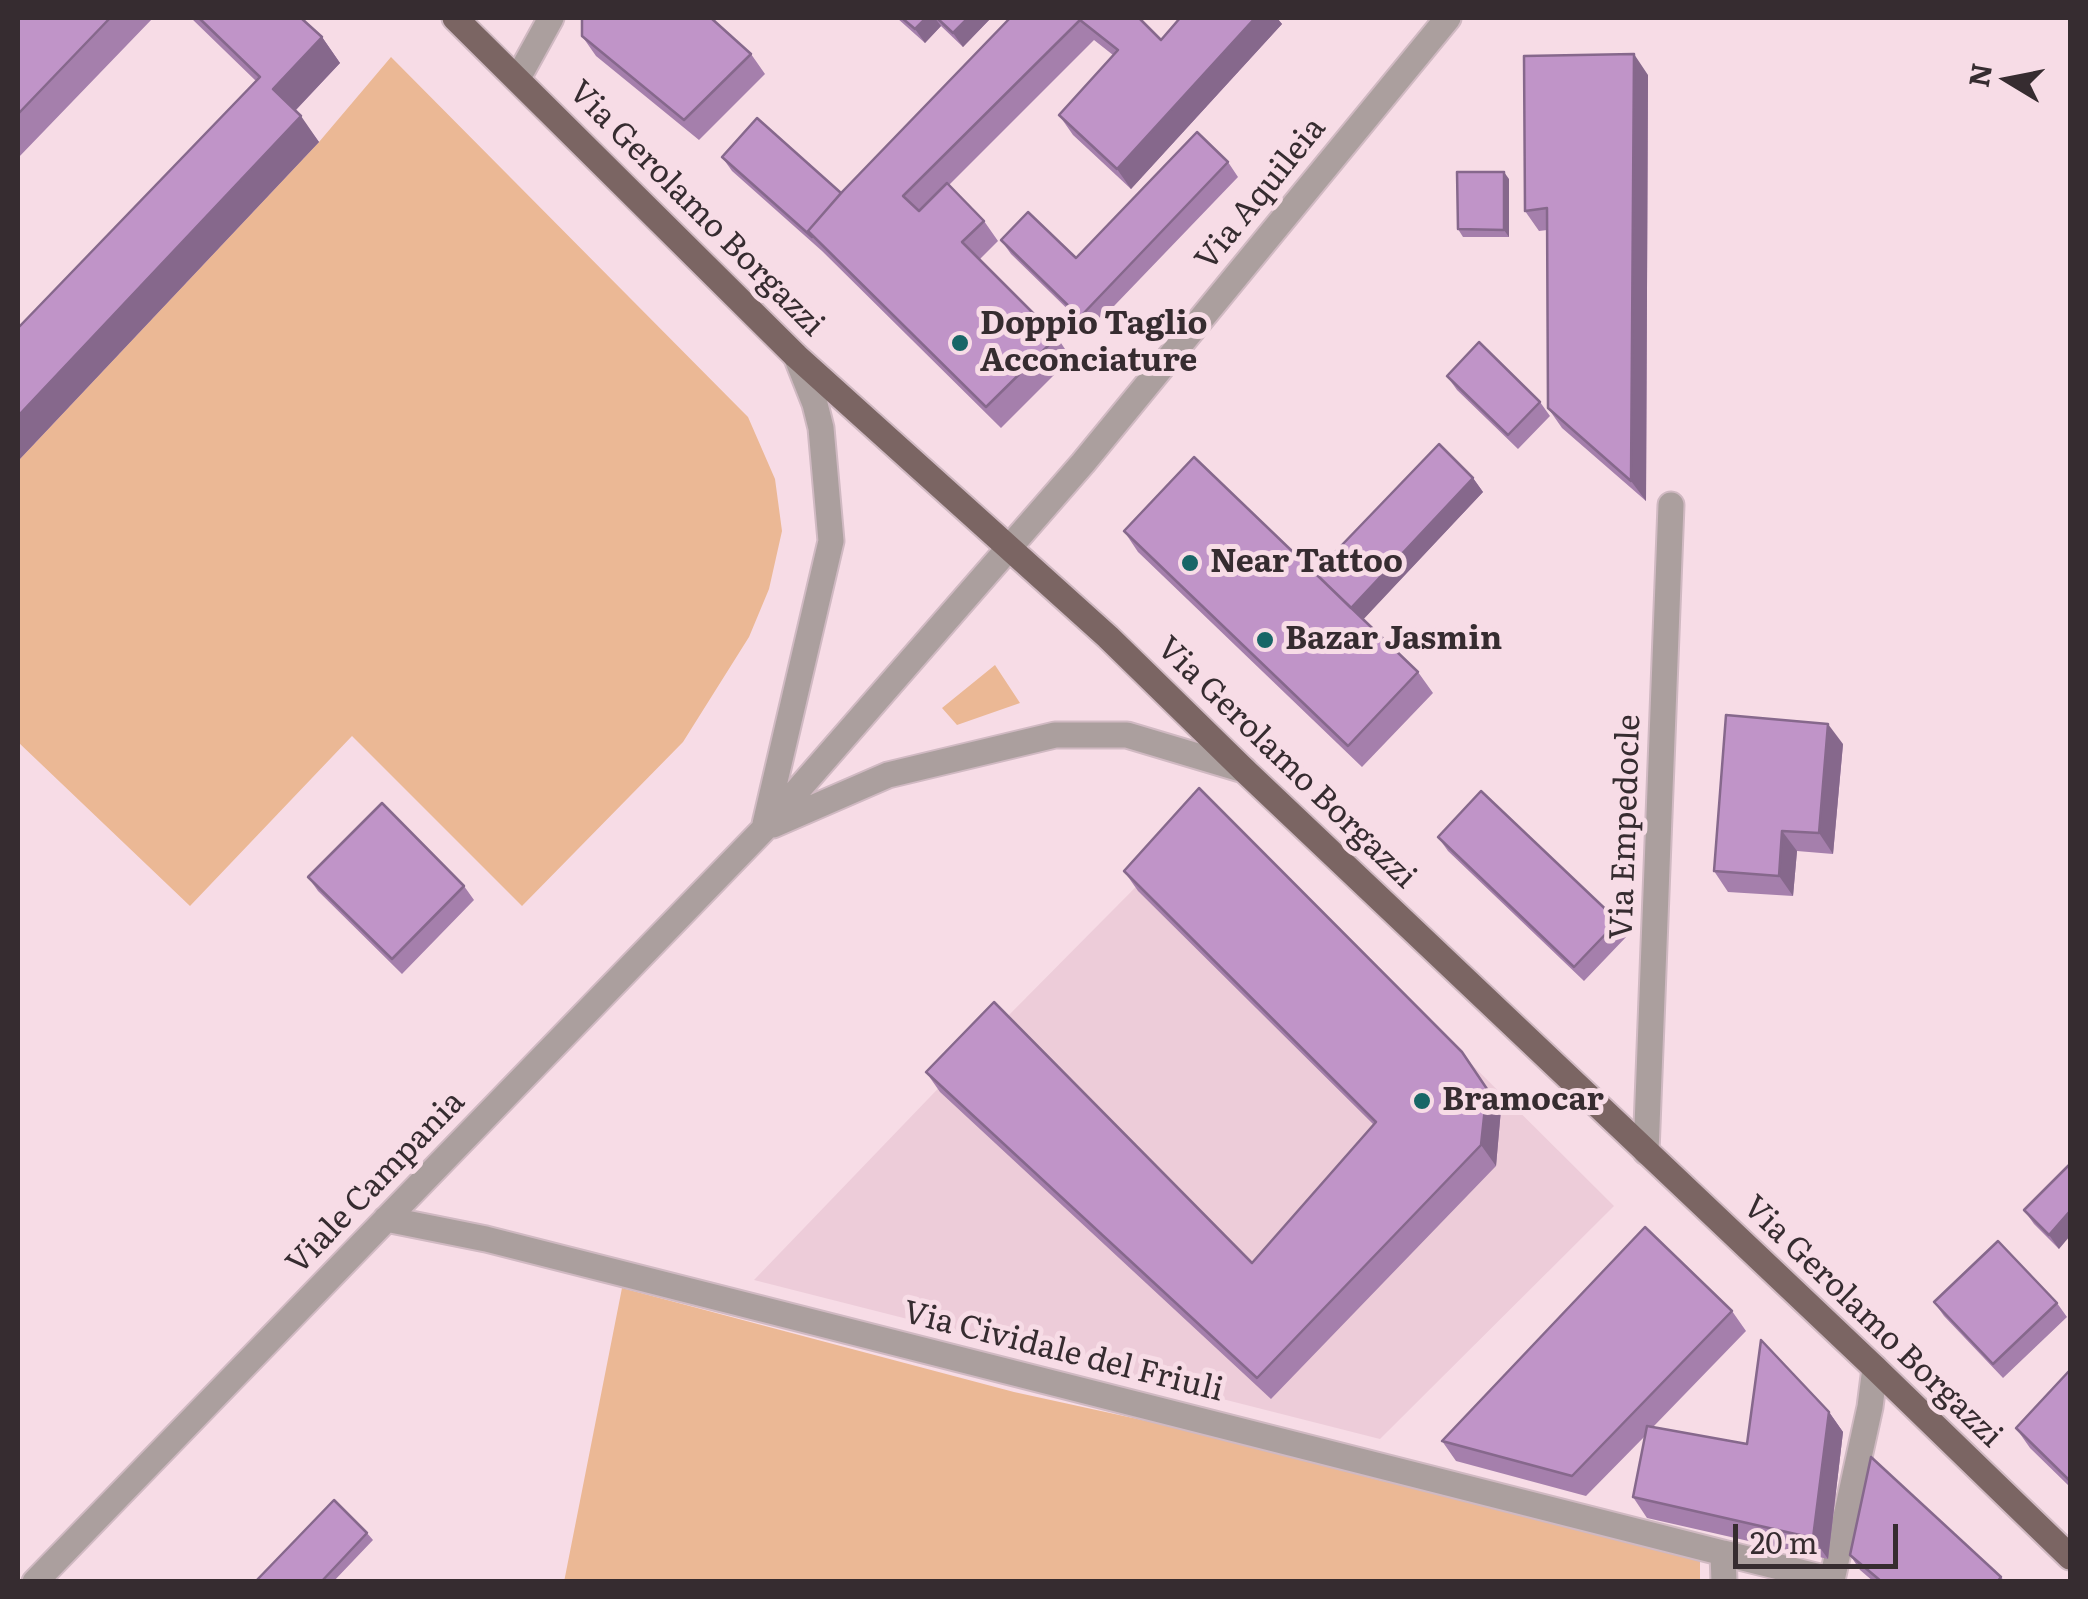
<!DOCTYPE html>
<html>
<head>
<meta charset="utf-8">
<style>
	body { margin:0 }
	#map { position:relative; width:2088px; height:1599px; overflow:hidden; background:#f7dce6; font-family:Literata,serif }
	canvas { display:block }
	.frame { position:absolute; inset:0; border:20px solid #362c30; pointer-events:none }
	.north { position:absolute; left:1958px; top:30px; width:100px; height:100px; -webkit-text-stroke:8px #f7dce6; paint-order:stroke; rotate:280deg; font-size:28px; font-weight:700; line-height:40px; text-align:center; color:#362c30 }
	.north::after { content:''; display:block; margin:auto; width:35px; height:45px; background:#362c30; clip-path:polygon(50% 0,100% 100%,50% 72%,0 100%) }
	.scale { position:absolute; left:1733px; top:1524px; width:165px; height:45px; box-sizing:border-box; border:5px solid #362c30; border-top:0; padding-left:12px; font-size:30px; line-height:35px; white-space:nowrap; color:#362c30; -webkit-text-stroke:8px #f7dce6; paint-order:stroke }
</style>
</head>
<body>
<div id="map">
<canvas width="2088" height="1599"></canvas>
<div class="frame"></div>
<div class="north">N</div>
<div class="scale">20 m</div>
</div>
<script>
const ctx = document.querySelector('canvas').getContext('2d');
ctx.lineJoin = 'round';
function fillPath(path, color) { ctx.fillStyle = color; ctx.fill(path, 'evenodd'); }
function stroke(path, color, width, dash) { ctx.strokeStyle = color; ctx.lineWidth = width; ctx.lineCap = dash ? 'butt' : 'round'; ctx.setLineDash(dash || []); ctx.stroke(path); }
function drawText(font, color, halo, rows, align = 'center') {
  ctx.font = font + ' Literata,serif'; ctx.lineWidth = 10; ctx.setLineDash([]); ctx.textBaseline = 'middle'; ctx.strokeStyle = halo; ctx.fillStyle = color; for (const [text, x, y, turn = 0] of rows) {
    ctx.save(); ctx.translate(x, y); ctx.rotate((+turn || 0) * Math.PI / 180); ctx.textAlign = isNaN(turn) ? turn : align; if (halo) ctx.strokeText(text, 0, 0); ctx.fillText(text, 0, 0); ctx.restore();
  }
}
fillPath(new Path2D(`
	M1214 808 1614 1206 1380 1439 754 1280 1003 1021Z`), '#edccd9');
fillPath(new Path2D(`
	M391 57 748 417 775 479 782 531 769 589 749 637 683 742 522 906 352 736 190 906 18 742V461L319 142Z
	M995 665 1020 703 957 725 942 708Z
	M622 1288 1014 1392 1197 1432 1375 1479 1700 1558V1581L564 1582Z`), '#ebb895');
const minor = new Path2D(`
	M518 78 551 18
	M765 824 831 541 821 428 815 404 796 356
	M773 825 888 775 1055 735H1127L1244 770
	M1646 1152 1671 505
	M386 1219 486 1239 1723 1553 1724 1582
	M1723 1553 1832 1580 1870 1407 1875 1368
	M35 1582 764 829 1083 463 1448 18`);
const major = new Path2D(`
	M455 18 796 356 1108 637 1244 770 1875 1368 2070 1557`);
stroke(minor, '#d0b9c2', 29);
stroke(major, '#d0b9c2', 29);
stroke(minor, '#ab9f9e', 25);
stroke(major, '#7b6563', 25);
fillPath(new Path2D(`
	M18 18H153L18 158Z
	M191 18H301L322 37 340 63 295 111 319 142 18 461V328L256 81Z
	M897 18H991L963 47 941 26 925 43Z
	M1010 18H1139L1161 40 1180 18H1277L1282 24 1131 189 1073 135 1059 115 1113 55 1094 40 949 185 984 221 998 241 980 259 1057 337 1071 358 1001 428 822 251 732 171 722 157 841 193Z
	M582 36 751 54 765 74 699 140 596 56Z
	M1648 75 1646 501 1562 428 1548 408 1547 230 1539 231 1525 211Z
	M1228 162 1238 177 1090 331 1011 254 1001 240 1076 258Z
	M1509 179V237H1463L1458 229Z
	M1447 376 1540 402 1550 416 1518 449 1457 390Z
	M1473 478 1483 492 1363 619 1418 672 1433 693 1362 767 1138 552 1124 531 1315 573Z
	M1843 744 1833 854 1797 851 1793 896 1728 892 1714 871Z
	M1438 837 1618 921 1628 935 1584 981 1448 851Z
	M1124 871 1501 1109 1496 1166 1271 1399 940 1092 926 1072 1252 1263 1374 1125 1138 891Z
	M308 877 464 886 474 900 402 974 318 891Z
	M2070 1164 2059 1249 2034 1224 2024 1210Z
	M1934 1302 2057 1303 2067 1317 2003 1378 1944 1316Z
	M1732 1311 1746 1331 1653 1427 1747 1444 1829 1412 1843 1432 1828 1559 1647 1518 1633 1497 1646 1435 1586 1496 1456 1461 1442 1441Z
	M2070 1370V1487L2030 1448 2016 1428Z
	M367 1533 373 1540 333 1582H255Z
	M1850 1555 2001 1577 2005 1582H1874L1860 1570Z`), '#a57fac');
fillPath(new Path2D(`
	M926 18H935L941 26 925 43 915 29Z
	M968 18H991L963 47 953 33Z
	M1255 18H1277L1282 24 1131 189 1117 169Z
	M322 37 340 63 291 115 273 89Z
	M1634 54 1648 75 1646 501 1631 481Z
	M301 116 319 142 18 461V416Z
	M1504 172 1509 179V237L1504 230Z
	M1473 478 1483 492 1360 623 1350 609Z
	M1828 724 1843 744 1833 854 1819 833Z
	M1782 831 1797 851 1793 896 1779 876Z
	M1462 1052 1501 1109 1496 1166 1481 1145Z
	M2070 1211V1236L2059 1249 2049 1235Z
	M1829 1412 1843 1432 1828 1559 1813 1538Z`), '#86688c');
const building = new Path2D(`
	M18 18H110L18 114Z
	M199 18H301L322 37 273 89 301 116 18 416V328L260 77Z
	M582 18H711L751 54 684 120 582 36Z
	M902 18H926L915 29Z
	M937 18H968L953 33Z
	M1010 18H1139L1161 40 1180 18H1255L1117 169 1059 115 1118 50 1080 20 903 196 919 211 947 183 984 221 962 242 1057 337 986 407 808 231 843 191Z
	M1634 54 1631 481 1548 408 1547 208 1525 211 1524 56Z
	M757 118 841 193 808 231 812 237 722 157Z
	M1197 132 1228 162 1080 317 1001 240 1028 212 1076 258Z
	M1457 172H1504V230L1458 229Z
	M1479 342 1540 402 1508 435 1447 376Z
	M1439 444 1473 478 1351 608 1315 573Z
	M1194 457 1418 672 1348 746 1124 531Z
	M1726 715 1828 724 1819 833 1782 831 1779 876 1714 871Z
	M1199 788 1462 1052 1487 1089 1481 1145 1257 1378 926 1072 994 1002 1252 1263 1376 1122 1124 871Z
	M1481 791 1618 921 1574 967 1438 837Z
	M382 803 464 886 392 959 308 877Z
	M2070 1164V1211L2049 1235 2024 1210Z
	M1645 1227 1732 1311 1572 1476 1442 1441Z
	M1998 1241 2057 1303 1993 1364 1934 1302Z
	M1761 1340 1829 1412 1813 1538 1633 1497 1647 1426 1747 1444Z
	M2070 1370V1481L2016 1428Z
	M1871 1457 2001 1577 1997 1582H1882L1850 1555Z
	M334 1500 367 1533 321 1582H255Z`);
fillPath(building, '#c094c8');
stroke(building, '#86688c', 2.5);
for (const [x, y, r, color] of [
	[960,343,10,"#186667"],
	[1190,563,10,"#186667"],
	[1265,640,10,"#186667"],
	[1422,1101,10,"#186667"]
]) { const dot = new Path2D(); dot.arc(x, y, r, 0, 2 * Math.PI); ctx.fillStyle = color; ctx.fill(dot); stroke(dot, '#f7dce6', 4); }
drawText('32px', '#362c30', '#f7dce6', [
	["Via Aquileia",1261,194,-51],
	["Via Gerolamo Borgazzi",696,209,45],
	["Via Gerolamo Borgazzi",1286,763,44],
	["Via Empedocle",1626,827,-88],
	["Viale Campania",376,1183,-46],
	["Via Gerolamo Borgazzi",1872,1322,44],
	["Via Cividale del Friuli",1063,1352,14]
]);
drawText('bold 32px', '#362c30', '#f7dce6', [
	["Doppio Taglio",980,325],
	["Acconciature",980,362],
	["Near Tattoo",1210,563],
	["Bazar Jasmin",1285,640],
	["Bramocar",1442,1101]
], 'left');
</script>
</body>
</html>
